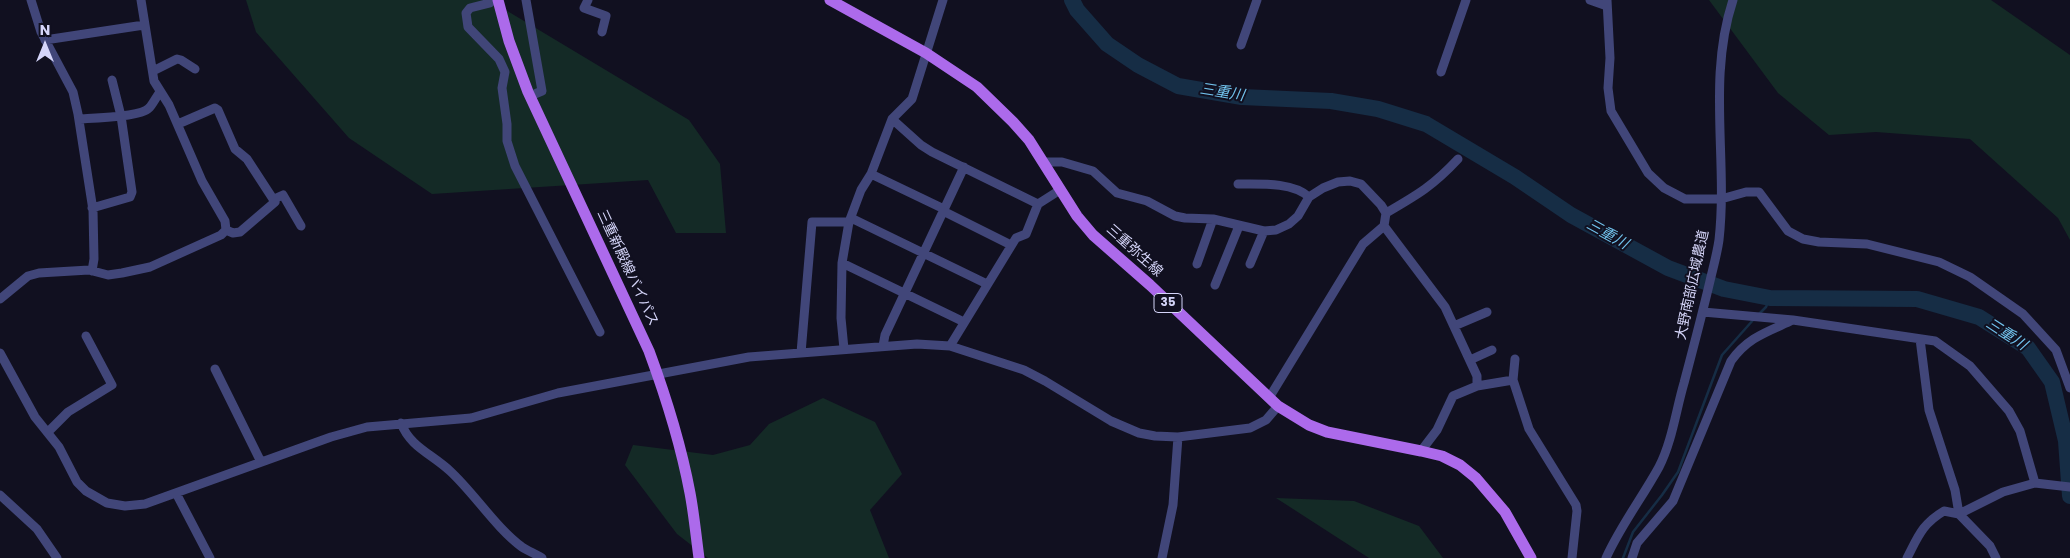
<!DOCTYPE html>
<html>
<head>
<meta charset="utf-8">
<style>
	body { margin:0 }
	#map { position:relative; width:2070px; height:558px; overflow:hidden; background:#111020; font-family:Poppins,sans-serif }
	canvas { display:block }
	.north { position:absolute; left:20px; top:20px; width:50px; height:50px; -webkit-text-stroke:4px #111020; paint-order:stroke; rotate:0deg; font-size:14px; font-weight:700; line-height:20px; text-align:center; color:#d5d5f9 }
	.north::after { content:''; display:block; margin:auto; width:18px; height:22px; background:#d5d5f9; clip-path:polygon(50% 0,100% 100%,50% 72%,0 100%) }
</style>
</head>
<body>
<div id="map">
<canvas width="2070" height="558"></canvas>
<div class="north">N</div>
</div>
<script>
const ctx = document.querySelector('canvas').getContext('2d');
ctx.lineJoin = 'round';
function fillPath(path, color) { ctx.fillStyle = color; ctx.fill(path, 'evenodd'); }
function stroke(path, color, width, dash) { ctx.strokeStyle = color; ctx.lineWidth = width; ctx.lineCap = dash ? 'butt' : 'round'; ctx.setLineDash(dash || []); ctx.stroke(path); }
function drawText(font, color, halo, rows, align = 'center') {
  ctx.font = font + ' Poppins,"Noto Sans JP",sans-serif'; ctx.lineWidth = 4; ctx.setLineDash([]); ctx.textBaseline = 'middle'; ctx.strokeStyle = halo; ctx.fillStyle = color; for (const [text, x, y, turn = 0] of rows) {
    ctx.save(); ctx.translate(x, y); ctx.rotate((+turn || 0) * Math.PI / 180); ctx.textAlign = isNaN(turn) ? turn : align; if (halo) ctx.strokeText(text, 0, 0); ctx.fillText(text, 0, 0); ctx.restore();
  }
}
fillPath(new Path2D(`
	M246 0H489L689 120 720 164 726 233H676L648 180 432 194 349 138 256 32Z
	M1709 0H1991L2070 55V240L2058 218 1970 139 1876 132 1829 135 1778 93Z
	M823 398 875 422 902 474 870 510 889 558H708L677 534 625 465 633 445 713 455 750 445 769 424Z
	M1276 498 1354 501 1419 526 1443 558H1369Z`), '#142a26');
stroke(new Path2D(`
	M1758 315 1766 307 1770 298
	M1623 558 1633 532 1662 495 1678 472 1722 355 1754 319`), '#162d45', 2.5);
stroke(new Path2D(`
	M1072 0 1077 10 1107 44 1138 65 1178 86 1242 97 1331 101 1378 109 1426 124 1515 177 1571 215 1668 268 1724 289 1770 298 1917 299 1979 317 2028 348 2052 382 2066 441 2070 496`), '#162d45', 16);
stroke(new Path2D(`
	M31 0 41 32 73 92 78 114 93 210 94 259 92 271
	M526 0 542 91 530 96
	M588 0 584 8 606 16 602 32
	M1590 0 1607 6
	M1607 0 1610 58 1608 88 1611 111 1648 173 1664 188 1685 199H1721L1746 192H1759L1788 231 1803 239 1819 242 1867 244 1939 262 1970 277 2023 314 2056 350 2070 388
	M490 3 470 8 466 13 468 27 499 59 505 72 502 88 507 124V141L515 166 600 332
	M45 40 144 25
	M1241 45 1257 0
	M153 71 177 59 181 60 195 69
	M1441 72 1466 0
	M79 119C93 118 141 117 149 108 153 104 156 97 160 92
	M892 119 921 145 932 152 1038 204
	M178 124 215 108 218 110 235 149 247 159 275 202 240 232 233 233 226 230
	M1044 162H1062L1093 171 1117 193 1147 201 1175 216 1185 218 1213 219 1264 231 1276 230 1289 224 1298 216 1309 197 1323 188 1338 182 1350 181 1361 184 1381 205 1386 213 1384 226 1363 244 1269 398
	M871 174 944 209
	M1238 184C1260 184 1293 182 1309 197
	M274 199 283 195 301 226
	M92 208 130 197 132 192 121 116 112 80
	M943 211 1011 245
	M1386 213C1417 195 1433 186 1458 159
	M851 218 987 284
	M1384 226 1445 307 1477 376V386L1453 396 1437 430 1421 451
	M842 263 964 322
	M1197 264 1213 219
	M1250 264 1264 231
	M1215 285 1239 226
	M0 299 28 276 39 273 89 270 108 275 122 273 150 267 221 235 226 230 225 221 202 181 169 105 154 81 141 0
	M1703 312 1793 320 1935 341 1970 366 2009 411 2020 431 2035 483
	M1454 326 1487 312
	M1920 339 1929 410 1955 490 1959 514 1990 546 1996 558
	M883 346 885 335 964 167
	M950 346 1016 238 1026 234 1038 204 1060 190
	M844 349 841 318 842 263 849 222 861 190 871 174 892 119 912 99 943 0
	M0 353 35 417 59 447 77 482 86 491 107 503 125 506 145 504 331 437 367 427 471 418 558 393 749 357 917 344 950 346 1024 370 1045 381 1111 421 1139 433 1155 436 1178 437 1250 428 1266 420 1278 406
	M801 353 812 222H849
	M1470 360 1492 350
	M215 369 261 462
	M1513 380 1529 429 1576 505 1577 511 1572 558
	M1477 386 1513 380 1515 359
	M401 423C410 447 432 454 450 471 474 493 496 528 522 547 528 551 536 554 542 558
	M48 432 68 412 112 385 86 336
	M176 493 210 558
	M0 495 37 529 57 558
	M1162 558 1173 505 1178 437
	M1606 558C1621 525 1642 498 1659 467 1672 442 1676 410 1684 383 1693 349 1702 315 1710 281 1713 268 1717 254 1719 240 1728 160 1707 78 1733 0
	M1632 558 1637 543 1673 501 1731 361C1748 337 1767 332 1793 320
	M1907 558C1918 537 1922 524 1944 511L1959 514 2003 492 2035 483 2070 487`), '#414679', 9);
stroke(new Path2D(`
	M498 0 509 41 528 92 649 351C666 397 681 445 690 493 694 514 696 536 699 558
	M830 0 926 53 977 87 1013 122 1029 140 1077 216 1093 235 1150 285 1278 406 1309 425 1327 432 1421 451 1442 456 1460 465 1476 478 1505 512 1531 558`), '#ac6aeb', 11);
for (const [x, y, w] of [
	[1168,303,28]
]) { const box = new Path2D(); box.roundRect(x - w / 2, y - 9.5, w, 19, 4); ctx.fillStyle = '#111020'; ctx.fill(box); stroke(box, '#d5d5f9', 1); }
drawText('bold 12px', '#d5d5f9', null, [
	["35",1168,303]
]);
drawText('14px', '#d5d5f9', '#111020', [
	["三重弥生線",1134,251,42],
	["三重新殿線バイパス",627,268,65],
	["大野南部広域農道",1693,285,-78]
]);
drawText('italic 15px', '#71c2ec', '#111020', [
	["三重川",1222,93,9],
	["三重川",1607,235,29],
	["三重川",2006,335,33]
]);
</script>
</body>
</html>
